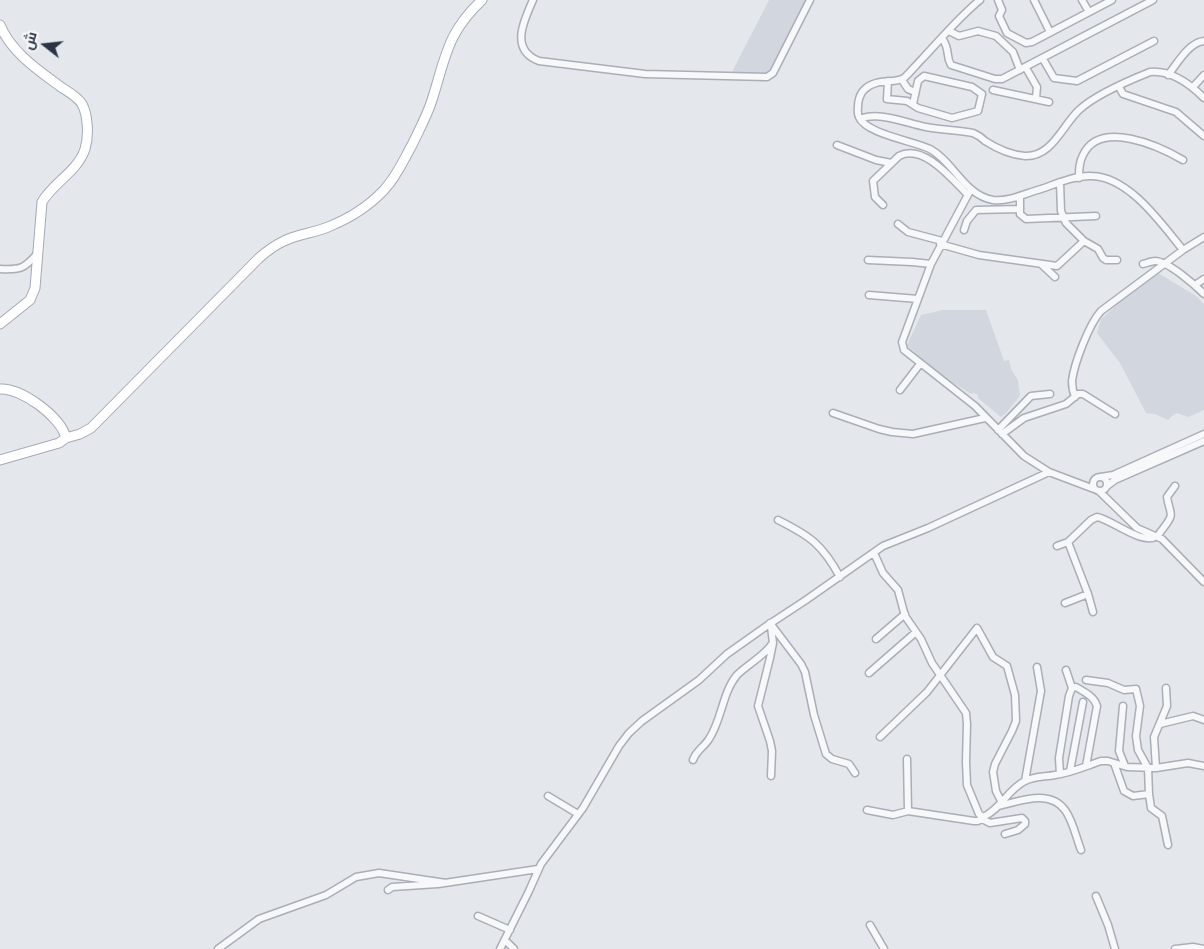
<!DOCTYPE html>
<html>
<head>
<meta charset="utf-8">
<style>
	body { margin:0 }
	#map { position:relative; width:1204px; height:949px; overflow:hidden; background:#e4e7ec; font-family:"Varela Round",Cairo,sans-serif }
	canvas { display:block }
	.north { position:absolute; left:20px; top:20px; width:50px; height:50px; -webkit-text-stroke:4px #f4f6f9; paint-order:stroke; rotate:286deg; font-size:14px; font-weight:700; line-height:20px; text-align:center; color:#2b3445 }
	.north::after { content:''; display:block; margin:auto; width:18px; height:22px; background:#2b3445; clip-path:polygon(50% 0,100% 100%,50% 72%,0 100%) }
</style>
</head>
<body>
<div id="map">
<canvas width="1204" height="949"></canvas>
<div class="north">ش</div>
</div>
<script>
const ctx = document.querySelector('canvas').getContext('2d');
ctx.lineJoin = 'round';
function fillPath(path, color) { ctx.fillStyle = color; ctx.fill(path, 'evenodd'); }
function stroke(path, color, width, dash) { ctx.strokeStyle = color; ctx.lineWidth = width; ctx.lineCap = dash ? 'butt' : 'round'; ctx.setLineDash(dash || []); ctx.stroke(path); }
fillPath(new Path2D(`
	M769 0H806L768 74 732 72Z
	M1158 273 1196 296 1204 304V410L1188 417 1177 413 1172 416 1168 420 1155 414 1146 413 1120 363 1097 333 1101 319 1137 287Z
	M943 310H986L1004 361 1009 360 1011 369 1018 380 1020 396 1006 413 1001 417 978 398V395L974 393 971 394 933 370 907 345 921 315Z`), '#d2d6de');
const minor = new Path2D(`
	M533 0C523 22 510 50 539 61L645 74 767 77 773 73 810 0
	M980 0C959 17 941 39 922 59 916 65 910 73 904 78 895 84 876 78 865 89 860 93 858 101 858 106 858 109 857 114 859 117 866 134 914 141 930 149 954 162 964 195 993 200 1009 202 1026 193 1041 189 1056 184 1075 175 1092 176 1129 177 1161 223 1183 250
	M998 0 1002 10 999 16 1007 33 1026 43 1032 42 1112 0
	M1034 0 1050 32
	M1082 0 1089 12
	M949 31 959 36 978 31 996 36 1013 52 1020 70
	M942 38C951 51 945 55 951 65L995 79H1002L1153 0
	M1043 59 1054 78 1077 81 1154 41
	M1026 68 1037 87 1036 98
	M1168 75C1177 64 1189 42 1204 41
	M902 80 908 89 915 92
	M888 81 887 99 907 101 918 108 952 118 978 111 982 94 972 87 924 76 918 81 913 104
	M1119 87 1123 94 1176 112 1204 136
	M1193 87 1204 75
	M993 90 1049 102
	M860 119C879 111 906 123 926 127 941 130 957 130 973 133 978 135 981 137 985 141 996 148 1012 155 1025 156 1052 157 1062 126 1079 110 1094 96 1130 80 1150 72 1170 70 1190 84 1204 98
	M837 145 876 160 891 163
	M1079 178C1079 170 1079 162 1083 155 1100 119 1159 146 1183 160
	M1060 182 1061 211 1066 223 1084 241 1098 249 1103 258 1106 260H1117
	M971 189 931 264 902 342 904 350 975 406 1024 456 1049 472 1094 489
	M1020 196V214L1026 219 1096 216
	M883 205 875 197 873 181 899 156C923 143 952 179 967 194
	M898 224 908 232 942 241
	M964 230 967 221 976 210 1019 209
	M940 244 979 255 1057 266 1084 241
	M868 260 912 262 931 264
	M1041 264 1055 277
	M1143 264C1147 263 1152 261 1155 261 1168 261 1195 285 1204 294
	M0 269C20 270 24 269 37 254
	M1195 285 1204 279
	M869 295 918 299
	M900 390 920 364
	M1075 397C1073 392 1072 387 1072 381 1074 364 1089 324 1101 311L1183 250 1204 237
	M833 413 879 429 892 432 913 434 985 418
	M998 430 1028 399 1031 396 1050 394
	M1002 434 1024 418 1066 404 1078 394H1083L1115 414
	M1093 484a7 7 0 1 1 14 0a7 7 0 1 1-14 0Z
	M1101 477 1113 475 1204 434
	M1107 486 1115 480 1204 441
	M1099 491 1137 528 1162 539 1204 582
	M778 520C810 536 822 544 840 577
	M1068 542 1088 594 1093 612
	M1057 546 1068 542 1091 520 1097 517C1111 519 1142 546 1157 536 1159 535 1160 532 1162 530 1176 512 1170 516 1167 497L1175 486
	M874 553 883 573 898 590 905 616 921 639 932 663 966 713 967 724 966 762 967 785 979 814 983 817C1000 810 1008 789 1025 781 1035 776 1044 777 1055 775 1071 773 1086 766 1101 761H1108L1127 767 1156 768 1188 763 1204 766
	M1065 603 1088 594
	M770 623 801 664 805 672 814 715 826 754 832 759 849 764 855 773
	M876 639 905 614
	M1066 670 1072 688
	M869 673 916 632
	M1086 680 1108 683 1124 690 1136 689 1140 706 1136 736 1138 750 1148 768 1149 794 1151 808 1162 816 1168 845
	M1123 706 1119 751 1125 766
	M1160 724 1193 716 1204 720
	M880 737 927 692 977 628 993 657 1007 666 1015 695 1016 721 1012 731 995 764 993 772 996 791 1001 801
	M907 759 908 811
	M693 760C696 751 704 747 709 739 722 720 722 693 737 675 748 664 763 657 772 644
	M1114 763 1124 791 1133 796 1149 794
	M1156 768 1154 737 1167 706 1166 688
	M1070 771 1083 702
	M1060 774 1059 758 1069 696 1072 688 1076 687C1084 692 1094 696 1097 706L1086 766
	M771 776 772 751 770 741 758 706 770 658 773 643 771 627
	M1025 781 1041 691 1037 667
	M548 796 578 814
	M998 806C1018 802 1049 788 1065 810 1073 821 1076 837 1081 850
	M867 810 893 815 908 811 974 821H978L983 817
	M982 819 990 823 1022 818 1025 821V824L1018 830 1005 834
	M388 890 392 887 438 884 538 869
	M1096 896 1108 925 1115 949
	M478 916 510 930
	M870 925 884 949
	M505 940 514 949
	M218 949 259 919 326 895 356 877 379 873 446 883
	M500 949 529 891 541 864 583 808 619 746 629 733 642 721 699 680 727 654 768 625 806 600 883 546 928 528 1049 472
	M1175 949 1193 947 1204 949`);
const major = new Path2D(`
	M0 25C11 52 38 70 61 87 67 91 78 97 82 104 88 115 89 136 85 149 78 171 53 183 42 202L35 288 30 300 0 324
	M0 389C22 388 61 417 66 438L59 443 0 460
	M66 438 80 434 91 428 259 258C267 251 275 245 284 241 298 234 314 233 328 227 348 219 369 206 384 190 397 176 403 161 412 145 419 130 427 116 432 100 446 56 447 33 482 0`);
stroke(minor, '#a9aeb7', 9);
stroke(major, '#a3abb8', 11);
stroke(minor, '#f7f8fa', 6);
stroke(major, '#fff', 9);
</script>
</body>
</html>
